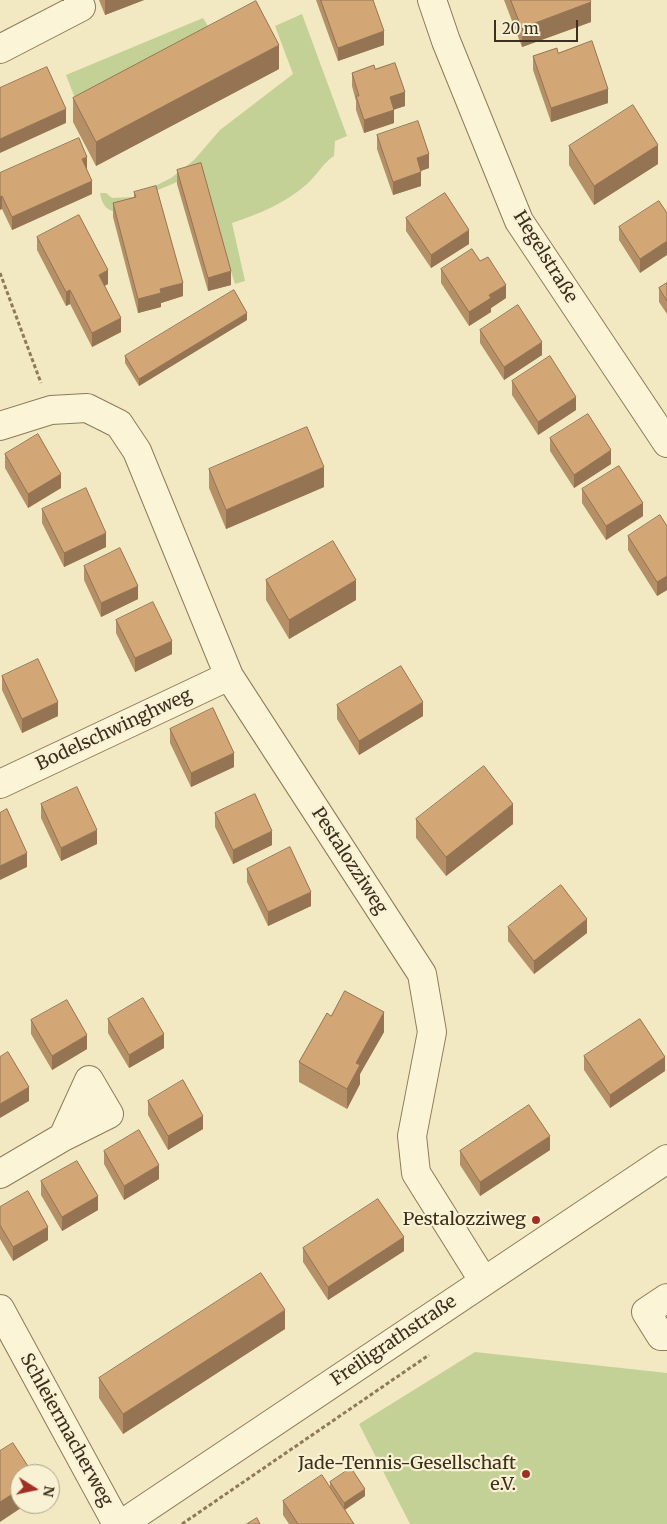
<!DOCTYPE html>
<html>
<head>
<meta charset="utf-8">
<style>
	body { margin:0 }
	#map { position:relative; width:667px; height:1524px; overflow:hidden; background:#f2e9c3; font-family:Merriweather,serif }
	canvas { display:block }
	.north { position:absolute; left:10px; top:1464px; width:50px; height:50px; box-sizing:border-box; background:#f8f1d3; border:1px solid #ada38a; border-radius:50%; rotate:100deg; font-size:14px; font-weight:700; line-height:20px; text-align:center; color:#3c2f1d }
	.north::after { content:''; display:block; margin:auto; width:18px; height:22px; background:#a22f23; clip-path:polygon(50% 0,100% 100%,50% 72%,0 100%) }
	.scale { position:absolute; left:494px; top:20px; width:84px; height:22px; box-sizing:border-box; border:2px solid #3c2f1d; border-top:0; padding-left:6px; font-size:15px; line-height:18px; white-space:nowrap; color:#3c2f1d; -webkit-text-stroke:4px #f8f1d3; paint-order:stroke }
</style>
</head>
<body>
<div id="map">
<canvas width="667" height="1524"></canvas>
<div class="north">N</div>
<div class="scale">20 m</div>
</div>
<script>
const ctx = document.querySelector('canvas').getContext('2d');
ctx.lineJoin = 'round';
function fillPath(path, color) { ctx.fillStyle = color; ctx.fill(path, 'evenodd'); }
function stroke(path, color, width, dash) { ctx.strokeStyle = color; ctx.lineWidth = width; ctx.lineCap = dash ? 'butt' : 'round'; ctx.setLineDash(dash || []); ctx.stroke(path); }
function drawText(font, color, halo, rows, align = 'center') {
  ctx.font = font + ' Merriweather,serif'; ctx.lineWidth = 4.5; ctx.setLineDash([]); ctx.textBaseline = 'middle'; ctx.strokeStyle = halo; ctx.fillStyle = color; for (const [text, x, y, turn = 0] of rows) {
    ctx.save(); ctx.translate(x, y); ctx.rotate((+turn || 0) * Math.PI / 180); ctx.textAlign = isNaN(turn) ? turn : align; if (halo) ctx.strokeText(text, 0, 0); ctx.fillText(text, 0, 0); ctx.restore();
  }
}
fillPath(new Path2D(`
	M302 14 347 136 335 141 334 156C324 162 317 175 307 184 286 203 259 214 232 223L245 281 235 284 218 231 182 180 153 192 118 213C106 210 102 205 100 193H106L112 198 133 197 171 178 194 160 220 130 293 74 275 26Z
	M203 18 216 39 80 111 66 75Z
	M475 1352 667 1373V1524H410L359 1424Z`), '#c4d196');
const minor = new Path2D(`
	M432 0 446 41 519 221 667 443
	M0 49 81 7 78 0
	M0 426 51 410 87 408 119 424 137 451 229 676 422 974 432 1032 412 1136 416 1173 483 1280
	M0 784 229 676
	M0 1174 63 1137 109 1114 89 1080 63 1137
	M667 1298 646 1312 661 1336H667
	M0 1309 117 1524
	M122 1524 667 1159`);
stroke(minor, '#8e7a58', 30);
stroke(new Path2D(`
	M0 273 41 383
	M182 1524 429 1355`), '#8e7a58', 3, [4, 2.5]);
stroke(minor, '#fbf4d7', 28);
fillPath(new Path2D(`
	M99 0H144L105 15Z
	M316 0H373L384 45 338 61Z
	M504 0H590L591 22 522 47Z
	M558 53 608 103 551 122 533 70V56Z
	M279 69 96 166 73 122V98Z
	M375 69 405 106 394 109V123L364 133 356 110V101L352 86V73Z
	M377 135 429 168 421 171V186L393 195 377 149Z
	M569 146 658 164 594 205 569 165Z
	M87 170 92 194 12 230 2 209 0 173Z
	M177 170 231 285 208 291 177 184Z
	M134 192 183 296 161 303V307L138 313 113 217V203L134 198Z
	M667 213 640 273 619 240V227Z
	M406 218 469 244 431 268 406 231Z
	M37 237 108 284 104 286 121 332 92 347 70 304 66 306 37 250Z
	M441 269 506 298 491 308V312L469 326 441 283Z
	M667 283V314L659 302V288Z
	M247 320 139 386 125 363V356Z
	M480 330 542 355 504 380 480 343Z
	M512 381 576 410 538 435 512 395Z
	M550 438 611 464 574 488 550 451Z
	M5 454 61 488 28 508 5 468Z
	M209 469 324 487 226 529 209 488Z
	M582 489 643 516 606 540 582 503Z
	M42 509 106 547 64 567 42 523Z
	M667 526V590L657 596 628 550V536Z
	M84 566 138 599 101 617 84 580Z
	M266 580 356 600 289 639 266 600Z
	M116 620 172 654 135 672 116 633Z
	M2 676 58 716 22 733 2 690Z
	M337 705 423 716 359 755 337 719Z
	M170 729 234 767 191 787 170 743Z
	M41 804 97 844 61 861 41 818Z
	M215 813 272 845 233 864 215 827Z
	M416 819 513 824 446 876 416 838Z
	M247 869 311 906 268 926 247 882Z
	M508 927 587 933 534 974 508 941Z
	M331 1016 384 1032 360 1074V1084L347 1109 299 1082V1062Z
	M108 1019 164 1048 129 1068 108 1033Z
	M31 1020 87 1049 52 1070 31 1034Z
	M584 1056 665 1071 610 1108 584 1070Z
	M148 1101 203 1129 168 1150 148 1115Z
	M550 1150 480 1196 460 1165V1151Z
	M104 1151 159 1179 124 1200 104 1164Z
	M41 1181 98 1210 62 1231 41 1195Z
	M0 1207 48 1240 13 1261 0 1239Z
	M303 1248 404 1251 328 1300 303 1262Z
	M285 1329 123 1434 99 1398V1378Z
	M330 1482 365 1496 345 1510 354 1524H289L283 1515V1501L330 1488Z`), '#b58f65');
fillPath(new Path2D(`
	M105 0H144L105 15Z
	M591 2V22L522 47V28Z
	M384 31V45L338 61V48Z
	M279 45V69L96 166V142Z
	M608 89V103L551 122V108Z
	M405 92V106L390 111V97Z
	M66 109V123L0 153V139Z
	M394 110V123L364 133V120Z
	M658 145V164L594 205V186Z
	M429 154V168L417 172V158Z
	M87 157V171L82 159Z
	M421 172V186L393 195V182Z
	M92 181V194L12 230V217Z
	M2 196V209L0 210V197Z
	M469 230V244L431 268V255Z
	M667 241V255L640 273V259Z
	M108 270V284L99 289V275Z
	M231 271V285L208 291V278Z
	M183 283V296L161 303V307L138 313V299L160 289Z
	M506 285V298L491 308V312L469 326V312L489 295Z
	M70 290V304L66 306V292Z
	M247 313V320L139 386V379Z
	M121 318V332L92 347V333Z
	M542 342V355L504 380V367Z
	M576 397V410L538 435V422Z
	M611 450V464L574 488V475Z
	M324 467V487L226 529V510Z
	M61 474V488L28 508V494Z
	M643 503V516L606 540V526Z
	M106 533V547L64 567V553Z
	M667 576V590L657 596V582Z
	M356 580V600L289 639V620Z
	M138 586V599L101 617V603Z
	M172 641V654L135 672V658Z
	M58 702V716L22 733V719Z
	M423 702V716L359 755V741Z
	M234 753V767L191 787V773Z
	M513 804V824L446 876V857Z
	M97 830V844L61 861V848Z
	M272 831V845L233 864V850Z
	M27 853V867L0 880V866Z
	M311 892V906L268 926V912Z
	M587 919V933L534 974V961Z
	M384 1012V1032L360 1074V1084L347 1109V1089L356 1063Z
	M164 1034V1048L129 1068V1055Z
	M87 1035V1049L52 1070V1056Z
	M665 1057V1071L610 1108V1095Z
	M29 1087V1101L0 1118V1104Z
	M203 1116V1129L168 1150V1136Z
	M550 1136V1150L480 1196V1182Z
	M159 1165V1179L124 1200V1186Z
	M98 1196V1210L62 1231V1217Z
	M48 1227V1240L13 1261V1247Z
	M404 1237V1251L328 1300V1287Z
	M285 1310V1329L123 1434V1414Z
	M20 1489V1504H27L0 1522V1502Z
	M365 1489V1496L344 1510V1503Z`), '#947453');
const building = new Path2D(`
	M321 0H373L384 31 338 48Z
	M511 0H590L591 2 522 28Z
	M256 1 279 45 96 142 73 98Z
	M592 41 608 89 551 108 533 56 557 48 558 53Z
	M395 63 405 92 390 97 394 110 364 120 356 96H359L352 73 374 65 375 69Z
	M47 67 66 109 0 139V88Z
	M633 105 658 145 594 186 569 146Z
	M418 121 429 154 417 158 421 172 393 182 377 135Z
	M79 138 87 157 82 159 92 181 12 217 2 196 0 197V173Z
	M201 163 231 271 208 278 177 170Z
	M156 186 183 283 160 289 161 293 138 299 113 203 136 197 134 192Z
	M445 193 469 230 431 255 406 218Z
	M659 201 667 213V241L640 259 619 227Z
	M79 215 108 270 99 275 121 318 92 333 70 290 66 292 37 237Z
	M472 249 480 261 488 257 506 285 489 295 491 298 469 312 441 269Z
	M667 283V301L659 288Z
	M234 290 247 313 139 379 125 356Z
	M518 305 542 342 504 367 480 330Z
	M550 356 576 397 538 422 512 381Z
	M588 414 611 450 574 475 550 438Z
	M307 427 324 467 226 510 209 469Z
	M38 434 61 474 28 494 5 454Z
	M619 466 643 503 606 526 582 489Z
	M86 488 106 533 64 553 42 509Z
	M660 515 667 526V576L657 582 628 536Z
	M333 541 356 580 289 620 266 580Z
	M120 548 138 586 101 603 84 566Z
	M153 602 172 641 135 658 116 620Z
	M38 659 58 702 22 719 2 676Z
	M401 666 423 702 359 741 337 705Z
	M213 708 234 753 191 773 170 729Z
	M484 766 513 804 446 857 416 819Z
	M77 787 97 830 61 848 41 804Z
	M255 794 272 831 233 850 215 813Z
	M7 809 27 853 0 866V813Z
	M290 847 311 892 268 912 247 869Z
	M561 885 587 919 534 961 508 927Z
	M345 991 384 1012 356 1063 360 1065 347 1089 299 1062 327 1013 331 1016Z
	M143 998 164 1034 129 1055 108 1019Z
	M67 1000 87 1035 52 1056 31 1020Z
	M640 1019 665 1057 610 1095 584 1056Z
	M8 1052 29 1087 0 1104V1057Z
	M183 1080 203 1116 168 1136 148 1101Z
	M529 1105 550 1136 480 1182 460 1151Z
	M139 1130 159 1165 124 1186 104 1151Z
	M77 1161 98 1196 62 1217 41 1181Z
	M28 1191 48 1227 13 1247 0 1225V1207Z
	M378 1199 404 1237 328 1287 303 1248Z
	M261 1273 285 1310 123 1414 99 1378Z
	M13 1443 33 1474H20V1489L0 1502V1451Z
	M351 1468 365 1489 344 1503 330 1482Z
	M322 1475 354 1524H298L283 1501Z
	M257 1518 260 1524H247Z`);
fillPath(building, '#d3a676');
stroke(building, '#947453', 1);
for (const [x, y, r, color] of [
	[536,1220,5,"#a22f23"],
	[526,1474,5,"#a22f23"]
]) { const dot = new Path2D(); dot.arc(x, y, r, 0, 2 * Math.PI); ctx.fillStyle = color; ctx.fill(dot); stroke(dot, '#f8f1d3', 2); }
drawText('18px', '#3c2f1d', '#f8f1d3', [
	["Hegelstraße",545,257,58],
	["Bodelschwinghweg",114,730,-25],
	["Pestalozziweg",349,861,57],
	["Freiligrathstraße",394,1341,-34],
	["Schleiermacherweg",66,1430,61]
]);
drawText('18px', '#3c2f1d', '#f8f1d3', [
	["Pestalozziweg",526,1220],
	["Jade-Tennis-Gesellschaft",516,1464],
	["e.V.",516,1485]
], 'right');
</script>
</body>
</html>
